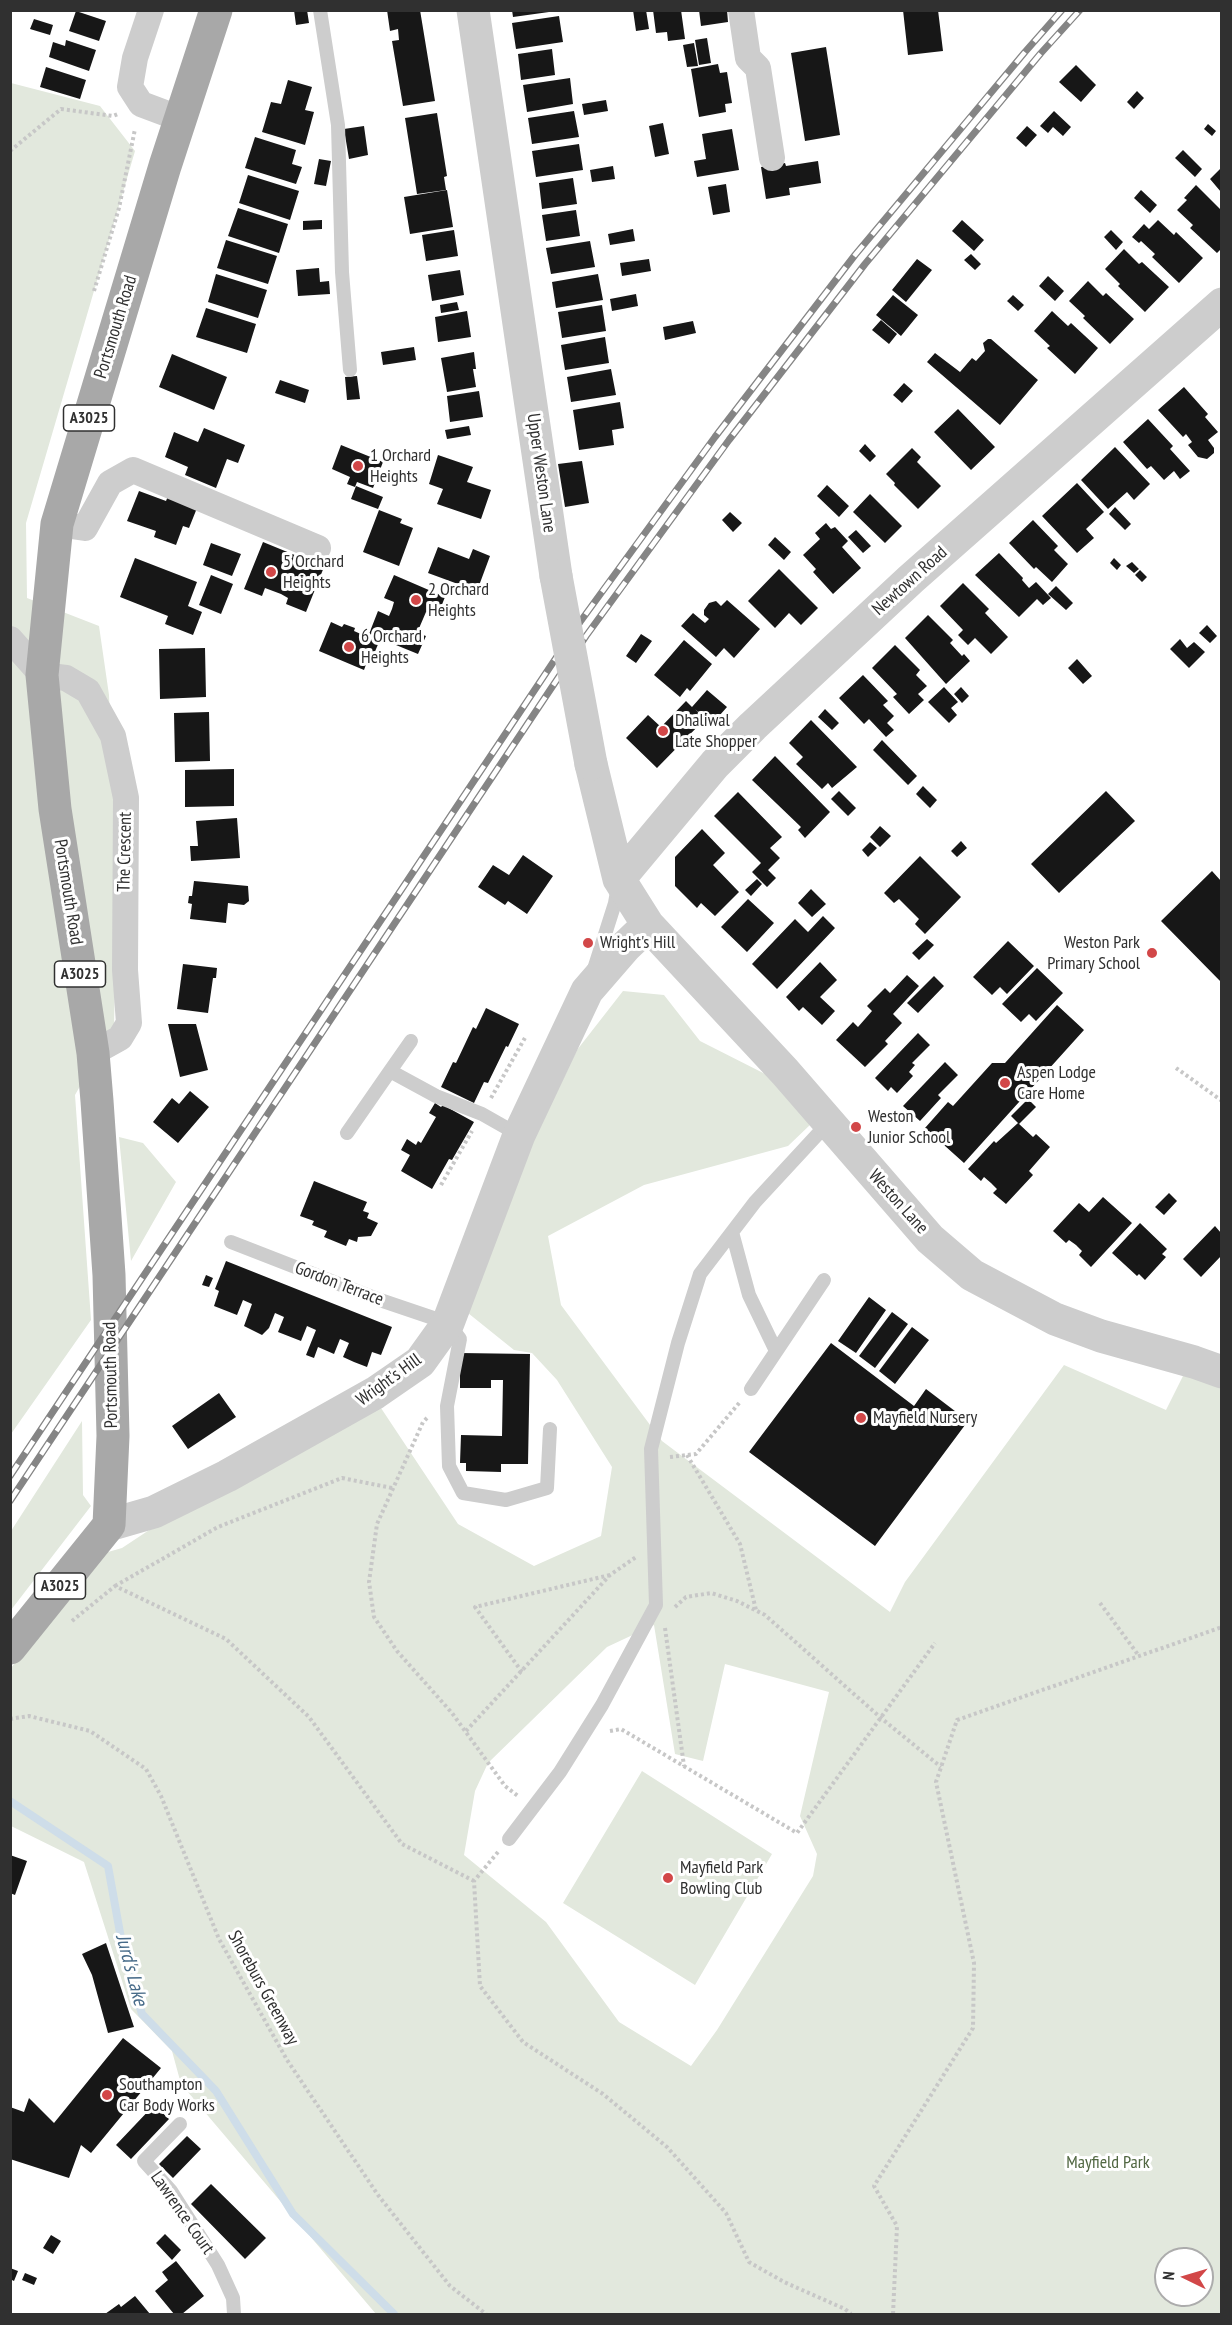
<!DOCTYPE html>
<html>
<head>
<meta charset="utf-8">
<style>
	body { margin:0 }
	#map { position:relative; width:1232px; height:2325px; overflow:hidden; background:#fff; font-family:"PT Sans Narrow",sans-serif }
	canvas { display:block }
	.frame { position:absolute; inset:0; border:12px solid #303030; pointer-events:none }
	.north { position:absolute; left:1154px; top:2247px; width:60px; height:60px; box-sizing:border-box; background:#fff; border:2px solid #acacac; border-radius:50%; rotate:275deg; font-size:16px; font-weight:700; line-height:24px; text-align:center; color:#303030 }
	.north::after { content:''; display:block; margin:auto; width:21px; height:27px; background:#d24748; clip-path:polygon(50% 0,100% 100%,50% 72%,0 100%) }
</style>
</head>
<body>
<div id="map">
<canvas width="1232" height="2325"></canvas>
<div class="frame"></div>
<div class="north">N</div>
</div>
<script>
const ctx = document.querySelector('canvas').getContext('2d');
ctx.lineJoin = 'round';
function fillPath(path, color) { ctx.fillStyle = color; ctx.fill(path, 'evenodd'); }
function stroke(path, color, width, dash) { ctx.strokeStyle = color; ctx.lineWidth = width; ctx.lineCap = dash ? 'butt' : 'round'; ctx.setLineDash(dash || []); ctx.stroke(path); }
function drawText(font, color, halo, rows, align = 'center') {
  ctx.font = font + ' "PT Sans Narrow",sans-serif'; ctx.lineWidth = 6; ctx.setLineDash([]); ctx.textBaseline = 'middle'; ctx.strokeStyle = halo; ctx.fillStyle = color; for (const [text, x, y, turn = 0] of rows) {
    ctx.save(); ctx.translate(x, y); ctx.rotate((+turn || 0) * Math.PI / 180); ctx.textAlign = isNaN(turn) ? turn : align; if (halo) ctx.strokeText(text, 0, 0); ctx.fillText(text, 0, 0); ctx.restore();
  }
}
fillPath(new Path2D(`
	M11 83 100 106 135 151 26 523 27 598 99 626 109 695 117 891 114 1026 75 1095 91 1320 11 1434Z
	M623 991 664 995 700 1041 777 1080 811 1124 788 1146 644 1185 548 1236 561 1305 662 1441 890 1612 905 1582 1064 1365 1166 1410 1187 1368 1221 1385V2314H376L181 2084 172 2051 131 2009 84 1862 11 1826V1668L101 1554 122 1548 184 1507 379 1405 458 1524 534 1566 601 1536 612 1467 557 1380 532 1353 514 1350 463 1309 523 1163 577 1050ZM654 1625 675 1754 703 1761 725 1664 829 1692 800 1816 817 1854 813 1876 717 2030 691 2066 619 2022 546 1922 464 1855 475 1791 488 1763 607 1647ZM1166 2259H1202V2295H1166Z
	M119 1137 143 1143 176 1182 131 1261Z
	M82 1421 83 1495 91 1506 11 1610V1531Z
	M642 1771 772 1854 695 1985 563 1903Z`), '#e2e8dd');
stroke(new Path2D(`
	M10 1801 108 1866 124 1955 142 2014 216 2091 293 2214 394 2314`), '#cedde9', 8);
fillPath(new Path2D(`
	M294 10H307L309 23 296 25Z
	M387 10H420L435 101 403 106 392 41 399 40 398 29 390 31Z
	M512 10H549V12L513 17Z
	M633 10H646L649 29 636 31Z
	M653 10H681L685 39 668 41 667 32 656 33Z
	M699 10H727L728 22 701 26Z
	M903 10H938L943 51 908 55Z
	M76 11 106 21 99 41 69 31Z
	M559 16 563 42 516 49 512 23Z
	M34 19 53 25 50 35 30 29Z
	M707 38 711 63 699 65 695 40Z
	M66 40 96 50 89 71 49 57 53 42 65 46Z
	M694 43 698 66 687 67 683 45Z
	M826 47 840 135 805 141 791 53Z
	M552 49 555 75 521 80 518 54Z
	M718 64 720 73 727 72 732 103 725 104 726 112 699 117 691 69Z
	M1076 65 1096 85 1081 102 1059 82Z
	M46 67 86 80 80 99 40 87Z
	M570 78 573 104 527 112 523 85Z
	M288 80 312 87 305 110 314 112 305 145 262 132 271 102 281 104Z
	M1137 91 1144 98 1134 109 1127 102Z
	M606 100 608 111 584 115 582 104Z
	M574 111 579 137 532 144 528 118Z
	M1054 111 1071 127 1063 136 1053 127 1048 133 1040 126Z
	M437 113 447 176 444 177 446 190 417 194 405 118Z
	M663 123 669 154 655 157 649 126Z
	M1208 124 1216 131 1212 136 1204 129Z
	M364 126 368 155 349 159 344 129Z
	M1027 126 1037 135 1026 147 1016 138Z
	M732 129 739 170 697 177 694 161 706 159 702 134Z
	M255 137 296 150 292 164 302 167 296 184 245 168Z
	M579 144 583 170 536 177 532 151Z
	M1183 150 1202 169 1195 177 1175 158Z
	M319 159 331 161 326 186 314 184Z
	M818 161 821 183 789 188 790 195 766 199 761 167 785 163 786 166Z
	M613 166 615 179 592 182 590 170Z
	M1221 168V192L1210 179Z
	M248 175 299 191 290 220 239 203Z
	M573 178 577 204 542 209 539 183Z
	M726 184 730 212 713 215 708 187Z
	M1196 185 1221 210V249L1217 253 1190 228 1193 225 1177 210 1187 200 1184 198Z
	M447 190 453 227 410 234 404 197Z
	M1141 190 1157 205 1150 213 1134 198Z
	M238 208 288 224 279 253 228 236Z
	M576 210 580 236 546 241 542 215Z
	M322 220V229L303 230V221Z
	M962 220 984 240 974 251 952 231Z
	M1158 220 1174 235 1176 232 1203 258 1179 283 1152 257 1155 254 1141 241 1139 243 1132 237 1144 224 1149 229Z
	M633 229 635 241 610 245 608 234Z
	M454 230 458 256 426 261 422 235Z
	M1111 230 1123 242 1116 250 1104 237Z
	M226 240 277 256 268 284 217 268Z
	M590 241 595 267 551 274 546 248Z
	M1124 249 1139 264 1142 262 1169 287 1145 312 1118 286 1120 284 1105 269Z
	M971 254 981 264 975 270 964 260Z
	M649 259 651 271 622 276 620 263Z
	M917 259 932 270 906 302 892 290Z
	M319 268 320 282 329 281 330 294 298 296 296 270Z
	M460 270 464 295 432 301 428 275Z
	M216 274 267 290 258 318 208 302Z
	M598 274 603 300 556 308 552 282Z
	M1048 276 1064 291 1055 301 1039 286Z
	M1088 281 1103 296 1106 293 1134 319 1110 344 1083 318 1085 316 1069 301Z
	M636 294 638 306 612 311 610 299Z
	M893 295 918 315 901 336 876 315Z
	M1013 295 1024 305 1018 311 1007 301Z
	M457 302 459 310 441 313 440 305Z
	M602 305 606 331 562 338 558 312Z
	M206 308 256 324 247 353 196 337Z
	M467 311 471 337 438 342 435 317Z
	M1052 311 1068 326 1071 323 1098 348 1075 374 1047 348 1050 346 1034 331Z
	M881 320 897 334 889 344 872 330Z
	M693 321 696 333 665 340 663 327Z
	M605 337 609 363 565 370 561 345Z
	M988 339H991L1038 380 1000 425 927 362 935 353 960 372 972 358 976 361 985 351 983 343Z
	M414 347 416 360 383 365 381 352Z
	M474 352 476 369H473L476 387 447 392 441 358Z
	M172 354 227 377 214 410 159 387Z
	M611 369 616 395 571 402 567 377Z
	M357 376 360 399 347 400 345 377Z
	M280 380 309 390 305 403 275 393Z
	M904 383 913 391 902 403 893 395Z
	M1184 387 1208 414 1205 417 1218 432 1208 440 1214 448V453L1207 459 1198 457 1188 445 1192 442 1186 434 1183 437 1158 410Z
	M479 391 483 417 450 422 447 396Z
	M620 402 624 428 612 430 614 445 579 450 573 410Z
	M958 409 995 447 971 470 934 432Z
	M1148 419 1173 446 1170 449 1190 471 1180 479 1174 471 1164 480 1151 466 1147 469 1123 442Z
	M469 426 471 435 447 439 445 430Z
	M204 428 245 445 238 463 227 459 216 488 185 475 188 467 165 457 174 432 198 442Z
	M865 444 876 456 870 462 859 451Z
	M341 445 383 462 373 488 357 482 355 487 347 484 350 477 332 469Z
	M1115 447 1150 484 1134 500 1127 492 1108 509 1081 480Z
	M912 448 921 457 917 462 941 486 918 509 894 485 895 483 886 474Z
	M438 455 473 467 467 482 491 490 481 519 437 504 443 489 429 484Z
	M582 461 589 503 565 507 558 464Z
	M1077 483 1104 512 1086 529 1094 538 1077 553 1042 516Z
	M827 485 849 506 839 517 817 496Z
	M356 486 383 497 378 509 351 499Z
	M139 491 166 501 168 496 197 508 189 528 183 526 176 545 154 537 156 531 127 521Z
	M870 494 902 526 885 543 853 512Z
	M1115 507 1131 524 1125 530 1109 514Z
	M379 510 402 519 400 523 413 528 399 566 363 552Z
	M730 512 742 523 733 532 722 520Z
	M1033 520 1058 546 1054 550 1068 564 1052 582 1036 567 1034 569 1009 543Z
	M826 523 831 529 835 527 848 541 842 547 861 568 833 594 813 572 816 569 803 555 820 539 815 533Z
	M856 530 871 546 863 553 848 537Z
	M775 537 791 552 784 560 768 545Z
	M263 542 324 567 306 612 286 604 288 598 281 594 265 588 262 596 244 589Z
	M211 543 241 554 232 576 203 565Z
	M438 547 469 559 473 549 490 556 477 591 428 573Z
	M999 553 1023 578 1022 580 1029 588 1036 582 1051 598 1043 605 1037 599 1019 617 975 575Z
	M135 558 197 582 188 606 202 612 193 635 165 624 168 616 120 597Z
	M1114 558 1121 565 1117 570 1110 563Z
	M1132 562 1139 569 1134 573 1126 566Z
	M779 569 818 608 801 625 789 613 775 628 748 601Z
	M1140 570 1147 577 1142 582 1135 575Z
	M211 575 233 584 221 614 199 605Z
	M394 575 445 597 437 617 426 612 417 633 426 636 418 654 369 634 378 611 389 616 392 609 394 602 384 598Z
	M963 583 989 609 985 613 1008 637 991 654 975 638 968 645 958 635 963 630 940 606Z
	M1056 586 1073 603 1066 610 1048 594Z
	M727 600 760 629 734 658 724 648 716 657 681 626 693 613 705 623 709 619 704 615V610L709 603 716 601 721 606Z
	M928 615 953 640 950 643 962 656 964 654 970 661 946 684 905 638Z
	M331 622 342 627 344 624 355 628 354 631 379 642 371 661 368 659 364 670 319 651Z
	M1207 625 1217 636 1210 643 1199 633Z
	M641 634 652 641 636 663 626 656Z
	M1180 639 1187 648 1194 642 1205 652 1189 668 1170 649Z
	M684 640 712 664 690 691 687 688 680 697 654 675Z
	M895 645 920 670 916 675 927 686 918 694 924 700 909 714 893 697 897 694 872 668Z
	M205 648 206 697 160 699 159 649Z
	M1077 659 1092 676 1083 684 1068 668Z
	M863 675 888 701 883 705 894 716 887 723 894 730 886 737 869 719 864 724 839 698Z
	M944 687 958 702 951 708 957 715 949 723 928 702Z
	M961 687 969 696 962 703 954 694Z
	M707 690 727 707 712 724 695 709 705 719 657 768 626 738 648 715 661 727 686 701 692 707Z
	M825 709 839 723 832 730 818 717Z
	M209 712 210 761 175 762 174 713Z
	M811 720 857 767 832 788 828 783 822 789 796 764 803 757 789 743Z
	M882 740 917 776 908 785 873 750Z
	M775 756 830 812 805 838 798 830 801 827 752 780Z
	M234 769V806L185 807V770Z
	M923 786 937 800 930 808 916 794Z
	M839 791 856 808 848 816 831 799Z
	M1106 791 1135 821 1059 893 1031 864Z
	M738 792 782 837 770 848 780 858 768 870 776 878 767 887 752 872 761 863 714 816Z
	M237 818 240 858 191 861 190 846H198L196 821Z
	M880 826 891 836 880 847 870 837Z
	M702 829 725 853 713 865 739 892 715 916 701 903 697 908 675 886V857Z
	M961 841 967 848 957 857 951 851Z
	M870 842 877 848 868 857 862 850Z
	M523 855 553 876 527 914 508 901 505 905 478 887 493 865 509 875Z
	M920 856 961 897 925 934 915 924 919 919 899 899 894 903 884 893Z
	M1212 871 1221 881V982L1161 921Z
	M757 879 762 884 751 896 745 890Z
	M194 881 248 886 249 901 244 905 228 903 226 923 190 919 192 904 188 903 189 896H192Z
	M811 889 826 904 812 917 798 903Z
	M748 899 774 923 747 952 721 927Z
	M823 916 835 928 777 989 752 964 795 919 808 932Z
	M927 939 934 945 919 960 912 953Z
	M1008 941 1034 966 1007 994 1000 987 992 995 973 977Z
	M820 962 837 980 820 997 835 1011 822 1025 803 1007 799 1011 786 997Z
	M183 964 217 968 216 978H213L208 1013 177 1009Z
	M1037 968 1063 993 1036 1021 1029 1014 1021 1022 1002 1004Z
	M907 975 919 986 893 1014 902 1023 885 1041 888 1044 865 1067 836 1040 853 1022 858 1027 872 1011 867 1006 885 988 890 993Z
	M934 976 944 986 918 1013 907 1003Z
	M1057 1005 1084 1030 964 1163 925 1128 948 1102 953 1106 992 1063H1005Z
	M486 1008 519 1024 508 1047 506 1046 488 1083 484 1082 474 1103 441 1087 453 1062 456 1063 473 1027 476 1029Z
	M168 1024H196L208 1070 180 1077Z
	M918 1033 930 1045 912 1063 915 1065 909 1072 913 1076 897 1093 891 1087 888 1091 875 1078Z
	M945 1062 958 1075 938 1095 941 1098 920 1121 903 1106Z
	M190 1091 209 1107 178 1143 153 1122 172 1098 179 1104Z
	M1028 1099 1036 1107 1019 1124 1011 1116Z
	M435 1103 441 1107 443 1105 474 1122 452 1160 449 1159 432 1189 401 1171 410 1155 401 1150 407 1139 416 1145 418 1141 421 1143 436 1117 429 1113Z
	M1018 1123 1033 1137 1036 1134 1050 1147 1029 1171 1033 1175 1006 1204 993 1193 997 1189 991 1183 984 1177 981 1181 968 1169 994 1141 996 1143Z
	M314 1181 367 1202 363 1211 369 1213 367 1218 378 1223 371 1236 358 1237 357 1242 349 1239 346 1246 324 1237 327 1231 312 1225 314 1221 300 1216Z
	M1169 1193 1177 1201 1164 1215 1155 1207Z
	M1103 1197 1132 1223 1091 1267 1079 1255 1082 1251 1076 1245 1069 1240 1066 1243 1053 1231 1079 1203 1089 1212Z
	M1140 1223 1167 1249 1162 1254 1166 1257 1145 1280 1139 1274 1137 1276 1112 1253Z
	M1215 1226 1221 1233V1256L1201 1277 1183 1259Z
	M226 1261 392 1327 381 1355 372 1352 367 1367 354 1362 343 1357 349 1343 340 1339 334 1354 318 1347 314 1358 306 1355 316 1330 307 1326 301 1341 278 1332 284 1317 275 1313 269 1328 262 1335 244 1326 252 1304 243 1300 237 1315 214 1306 219 1291 215 1289Z
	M206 1275 213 1278 209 1287 202 1285Z
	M869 1297 886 1310 856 1353 838 1341Z
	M892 1312 908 1324 875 1368 859 1356Z
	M912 1327 929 1340 895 1384 879 1371Z
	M831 1343 914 1406 926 1389 968 1421 875 1546 749 1452Z
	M460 1353 530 1354 528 1464H501V1472L466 1471V1463H460L461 1435 502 1436 503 1380H491V1388H460Z
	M219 1393 236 1417 188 1449 172 1426Z
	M10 1855 27 1861 15 1895 10 1893Z
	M106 1943 134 2027 108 2033 92 1975 82 1954Z
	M123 2038 161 2068 91 2153 81 2145 69 2178 10 2159V2107L24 2112 29 2098 54 2123Z
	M154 2105 169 2119 131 2159 116 2145Z
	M187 2136 201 2149 173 2178 159 2164Z
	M211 2184 266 2238 245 2259 191 2204Z
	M165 2234 181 2250 172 2260 156 2243Z
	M51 2235 61 2241 53 2254 43 2248Z
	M176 2261 204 2296 182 2314H174L155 2291 168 2280 162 2272Z
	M10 2268 18 2271 14 2281 10 2279Z
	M25 2273 37 2278 34 2285 22 2280Z
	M135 2296 150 2314H105L119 2304 121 2307Z`), '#171717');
stroke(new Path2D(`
	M10 151 61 109 113 116 118 114
	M94 291 119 208 135 129
	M1176 1068 1222 1101
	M491 1098 526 1036
	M441 1185 472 1131
	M427 1418 423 1422 377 1524 369 1582 374 1617 397 1651 452 1713 505 1786 518 1796
	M687 1455 740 1544 756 1610
	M670 1457 696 1454 740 1402
	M115 1586 218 1527 342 1478 392 1488
	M1100 1603 1139 1656
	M675 1607 686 1597 711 1593 737 1601 765 1615 881 1718 941 1767
	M72 1621 115 1586 226 1639 309 1717 402 1844 474 1881
	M665 1628 684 1766
	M522 1672 475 1607 610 1575
	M10 1719 29 1716 90 1731 146 1769 161 1796 219 1939 287 2060 378 2195 450 2286 486 2314
	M466 1731 610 1575 636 1557
	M610 1731 621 1729 797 1833 935 1643
	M498 1852 474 1881 480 1986 523 2042 603 2094 667 2147 726 2213 749 2262 784 2282 845 2309 851 2314
	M893 2314 897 2226 874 2186 973 2028 974 1963 936 1782 957 1720 1222 1627`), '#c7c7c7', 4, [3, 3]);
stroke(new Path2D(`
	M320 10 338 125 342 272 350 370
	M594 969 615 903 618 886
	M390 1071 411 1041
	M347 1133 390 1071 436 1096 482 1114 519 1135
	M732 1232 749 1295 776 1351
	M231 1242 380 1300 448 1323 460 1339 447 1406 449 1466 463 1493 506 1500 547 1488 550 1429
	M751 1389 824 1280
	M509 1839 560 1772 602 1705 656 1605 651 1449 678 1343 700 1274 755 1202 829 1122
	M180 2124 144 2161 171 2191 218 2265 233 2298 234 2314`), '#cdcdcd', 14);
stroke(new Path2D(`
	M151 10 135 58 130 87 141 104 181 119
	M741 10 748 58 758 68 772 158
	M57 524 85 528 110 483 133 470 318 548
	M10 639 42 675 66 678 88 691 113 736 126 798 125 970 129 1023 120 1038 93 1053`), '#cdcdcd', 26);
stroke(new Path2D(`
	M473 10 556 576
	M591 764 619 879 648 925 785 1072 930 1239 972 1275 1055 1319 1101 1336 1194 1362 1222 1372
	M619 879 715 764 753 726 911 579 1222 304
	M109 1525 154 1512 227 1476 375 1393 420 1362 448 1323 519 1135 587 991 626 946 648 925`), '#cdcdcd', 33);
stroke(new Path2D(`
	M10 1648 109 1525 113 1436 109 1275 97 1101 93 1053 55 809 42 675 57 524 165 166 216 10`), '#a8a8a8', 33);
const rail = new Path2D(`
	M10 1476 580 622 715 437 855 255 1025 52 1062 10
	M10 1501 586 636 729 440 865 264 1041 53 1080 10`);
stroke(rail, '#858585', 7);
stroke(rail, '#fff', 4.5, [14]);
stroke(new Path2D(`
	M556 576 591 764`), '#cdcdcd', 33);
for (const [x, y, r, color] of [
	[358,466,6,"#d24748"],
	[271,572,6,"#d24748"],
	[416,600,6,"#d24748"],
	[349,647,6,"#d24748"],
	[663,731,6,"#d24748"],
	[588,943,6,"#d24748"],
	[1152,953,6,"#d24748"],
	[1005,1083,6,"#d24748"],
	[856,1127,6,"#d24748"],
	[861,1418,6,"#d24748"],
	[668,1878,6,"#d24748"],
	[107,2095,6,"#d24748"]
]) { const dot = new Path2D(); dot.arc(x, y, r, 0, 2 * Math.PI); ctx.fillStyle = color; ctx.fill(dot); stroke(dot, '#fff', 2); }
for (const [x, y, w] of [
	[89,418,51],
	[80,974,51],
	[60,1586,51]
]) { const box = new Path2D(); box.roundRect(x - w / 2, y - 13, w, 26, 4.5); ctx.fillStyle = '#fff'; ctx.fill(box); stroke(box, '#303030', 1.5); }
drawText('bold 16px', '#303030', null, [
	["A3025",89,418],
	["A3025",80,974],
	["A3025",60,1586]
]);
drawText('18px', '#303030', '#fff', [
	["Portsmouth Road",116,327,-73],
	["Upper Weston Lane",541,473,82],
	["Newtown Road",910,581,-42],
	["The Crescent",125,852,-89],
	["Portsmouth Road",68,892,81],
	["Weston Lane",898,1202,48],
	["Gordon Terrace",339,1284,21],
	["Portsmouth Road",111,1375,-91],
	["Wright's Hill",389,1380,-36],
	["Shoreburs Greenway",263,1988,61],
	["Lawrence Court",182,2213,55]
]);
drawText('18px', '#303030', '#fff', [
	["1 Orchard",370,456],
	["Heights",370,477],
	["5 Orchard",283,562],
	["Heights",283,583],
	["2 Orchard",428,590],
	["Heights",428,611],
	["6 Orchard",361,637],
	["Heights",361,658],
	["Dhaliwal",675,721],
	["Late Shopper",675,742],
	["Wright's Hill",600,943],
	["Weston Park",1140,943,"right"],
	["Primary School",1140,964,"right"],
	["Aspen Lodge",1017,1073],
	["Care Home",1017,1094],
	["Weston",868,1117],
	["Junior School",868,1138],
	["Mayfield Nursery",873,1418],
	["Mayfield Park",680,1868],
	["Bowling Club",680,1889],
	["Southampton",119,2085],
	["Car Body Works",119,2106]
], 'left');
drawText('18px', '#516742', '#fff', [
	["Mayfield Park",1108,2163]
]);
drawText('italic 20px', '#476b89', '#fff', [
	["Jurd's Lake",131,1970,75]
]);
</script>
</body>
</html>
